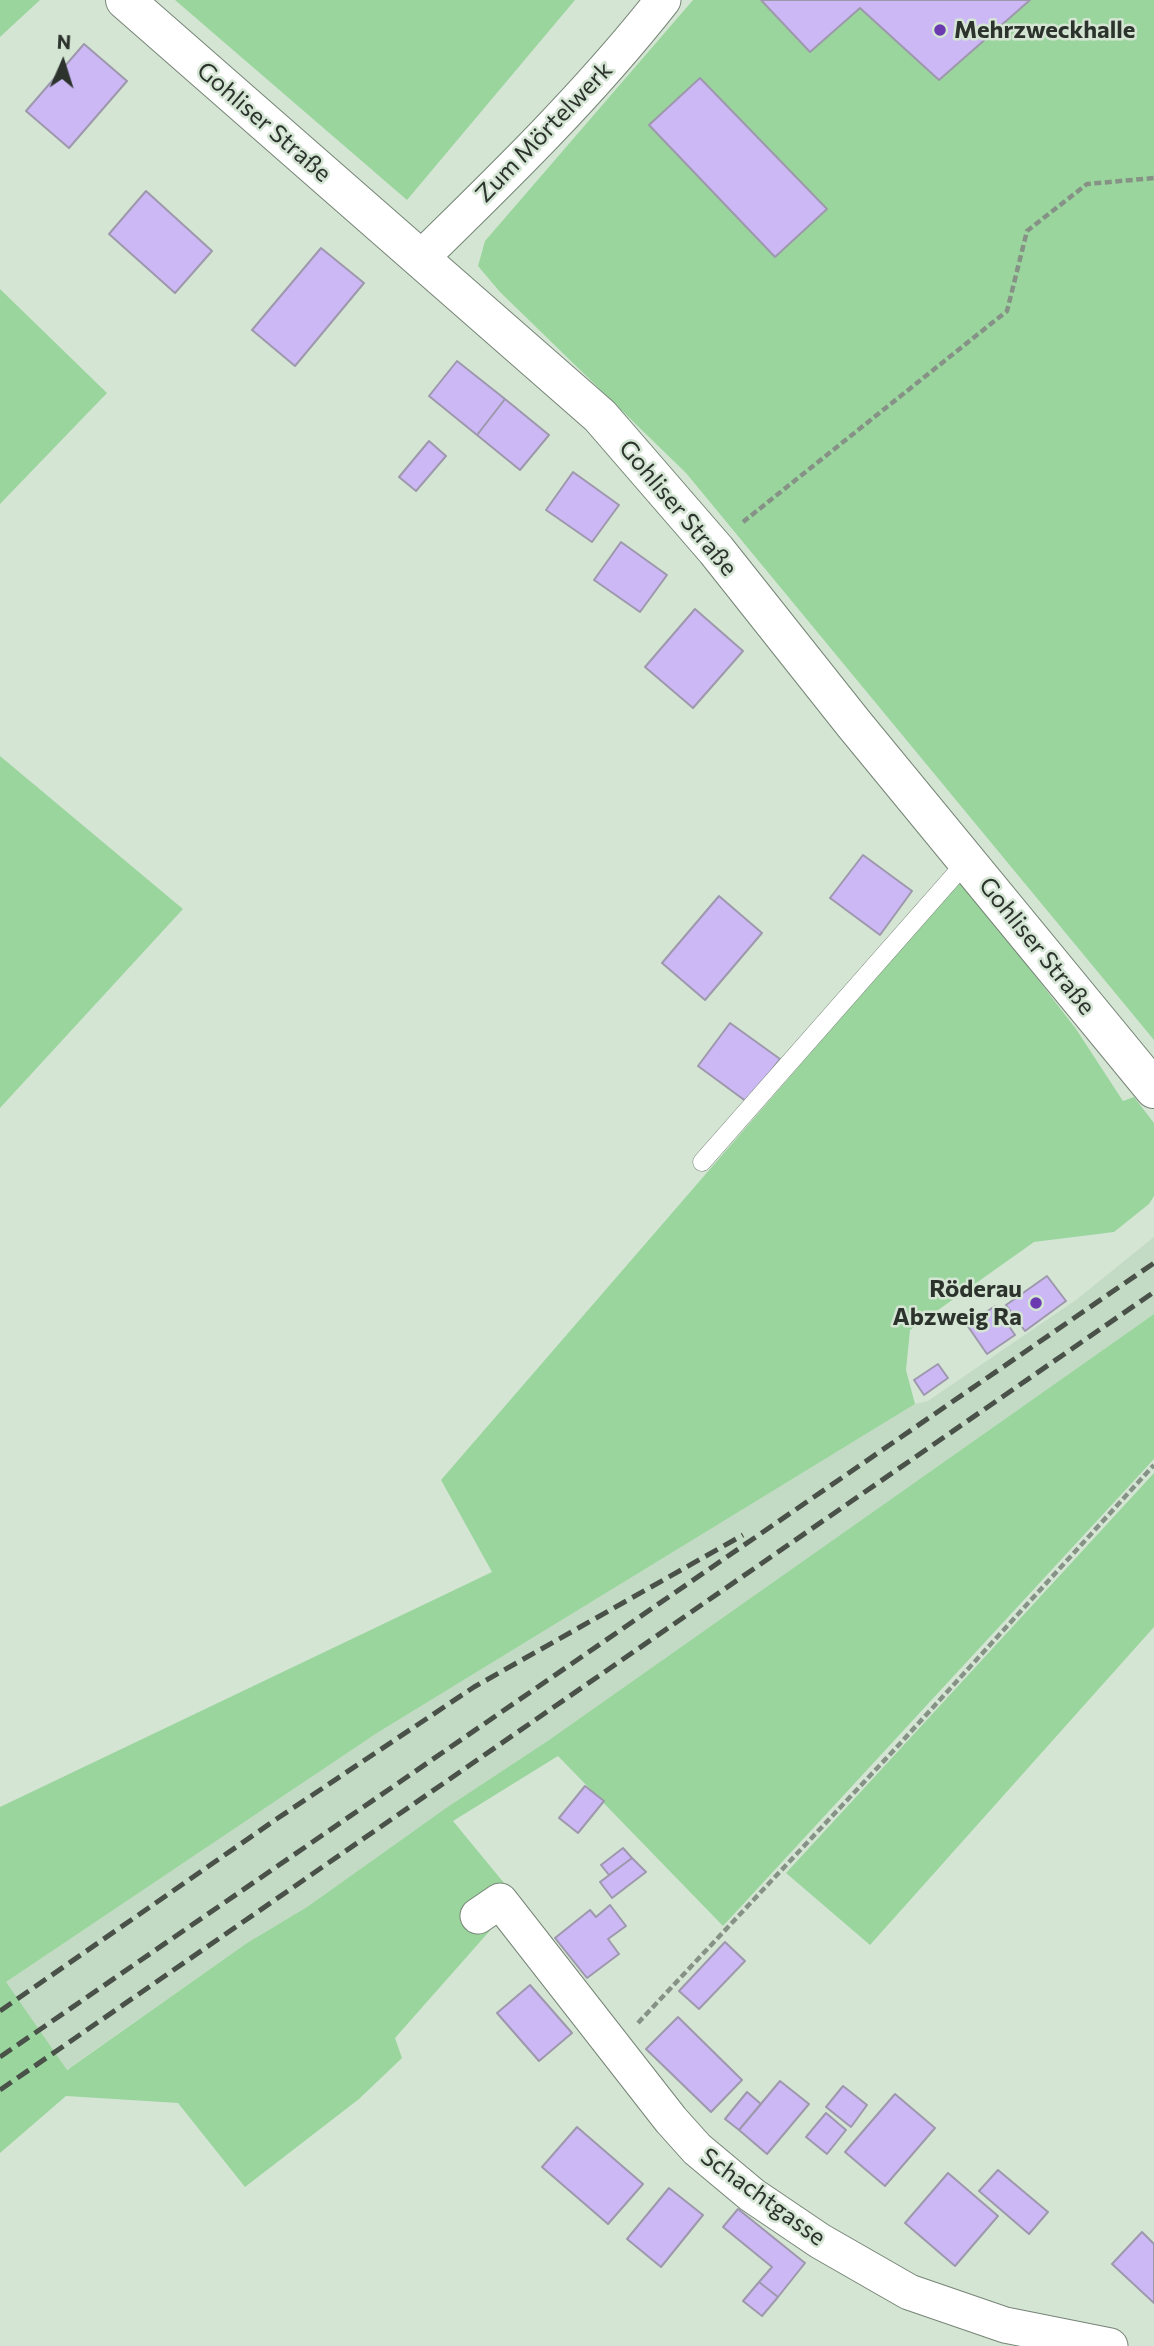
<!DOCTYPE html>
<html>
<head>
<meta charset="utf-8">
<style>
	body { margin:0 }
	#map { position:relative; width:1154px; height:2346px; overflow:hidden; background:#d4e5d4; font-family:Commissioner,sans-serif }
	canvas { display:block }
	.north { position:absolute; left:28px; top:28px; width:70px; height:70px; -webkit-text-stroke:5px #d4e5d4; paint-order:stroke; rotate:3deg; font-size:19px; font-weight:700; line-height:28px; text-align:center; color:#2c322c }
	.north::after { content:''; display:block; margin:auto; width:24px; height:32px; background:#2c322c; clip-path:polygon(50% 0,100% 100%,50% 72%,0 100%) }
</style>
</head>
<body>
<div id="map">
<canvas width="1154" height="2346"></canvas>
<div class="north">N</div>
</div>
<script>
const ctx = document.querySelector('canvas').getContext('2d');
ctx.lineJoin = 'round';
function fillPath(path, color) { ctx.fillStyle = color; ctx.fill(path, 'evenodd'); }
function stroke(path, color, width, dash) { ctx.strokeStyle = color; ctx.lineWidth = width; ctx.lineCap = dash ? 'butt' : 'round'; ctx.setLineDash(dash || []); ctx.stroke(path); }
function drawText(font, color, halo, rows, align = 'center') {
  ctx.font = font + ' Commissioner,sans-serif'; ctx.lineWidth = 5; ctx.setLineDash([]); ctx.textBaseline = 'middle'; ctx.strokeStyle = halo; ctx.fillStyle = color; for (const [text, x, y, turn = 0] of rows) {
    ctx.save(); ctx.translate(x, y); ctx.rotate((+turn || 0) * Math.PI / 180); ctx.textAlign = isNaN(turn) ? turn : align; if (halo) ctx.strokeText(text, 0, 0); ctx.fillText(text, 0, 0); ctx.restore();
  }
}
fillPath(new Path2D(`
	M1154 1237V1314L549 1740 446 1808 307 1907 247 1943 66 2070 0 1986 377 1733 915 1404 928 1401 1076 1300Z`), '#c3dac4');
fillPath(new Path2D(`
	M0 0H40L0 37Z
	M175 0H575L407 200Z
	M693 0H1154V1040L686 473 500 292 478 266 485 241Z
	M0 289 107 393 0 504Z
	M0 756 183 909 0 1108Z
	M961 879 1076 1029 1123 1101 1134 1097 1154 1123V1196L1149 1204 1114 1232 1034 1242 910 1330 906 1370 915 1404 377 1733 6 1982 67 2070 247 1943 307 1907 446 1808 549 1740 1154 1314V1459L723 1926 558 1756 453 1821 504 1883 465 1916 502 1917 395 2038 402 2058 359 2099 245 2187 178 2103 66 2096 0 2153V1807L492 1572 441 1480Z
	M1154 1473V1627L870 1945 786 1873Z`), '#9bd59e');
const building = new Path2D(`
	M761 0H1030L939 80 860 8 810 52Z
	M84 44 127 81 69 148 26 111Z
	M700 78 827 209 775 257 649 125Z
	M146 191 212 251 175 293 109 234Z
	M321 248 364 283 295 366 252 330Z
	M457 361 505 399 477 435 429 396Z
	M505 399 549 435 520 470 477 435Z
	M429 441 446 456 416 491 399 477Z
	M573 472 619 505 592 542 546 510Z
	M621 542 667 575 640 612 594 580Z
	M695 609 743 651 693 708 645 667Z
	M863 855 912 891 880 935 830 898Z
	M719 896 762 933 705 1000 662 963Z
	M730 1023 780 1059 747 1102 698 1066Z
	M1047 1276 1066 1301 1025 1331 1006 1305Z
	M995 1306 1015 1335 987 1354 967 1325Z
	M938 1364 948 1378 924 1395 914 1380Z
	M585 1786 604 1801 578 1833 559 1818Z
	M623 1848 632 1858 609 1875 601 1865Z
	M632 1858 646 1872 612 1898 600 1882Z
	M610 1905 626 1926 608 1939 619 1954 587 1978 555 1938 590 1910 596 1917Z
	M725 1942 745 1961 699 2009 679 1991Z
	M530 1985 572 2033 539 2061 497 2013Z
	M678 2017 742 2080 711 2112 646 2049Z
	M780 2081 809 2104 767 2154 739 2130Z
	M843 2086 867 2105 851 2127 826 2107Z
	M747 2092 761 2104 739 2130 725 2119Z
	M895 2094 935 2128 885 2186 845 2152Z
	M826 2113 846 2130 827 2154 806 2137Z
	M577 2127 643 2184 608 2224 542 2167Z
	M998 2170 1048 2212 1029 2234 979 2191Z
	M948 2173 998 2216 955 2266 905 2223Z
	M669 2188 703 2215 661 2267 627 2239Z
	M738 2209 805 2263 778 2297 759 2282 772 2267 723 2227Z
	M1142 2232 1154 2244V2303L1112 2264Z
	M759 2282 778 2297 762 2316 743 2301Z`);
fillPath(building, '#cbb8f5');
stroke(building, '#9e98ac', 2);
const service = new Path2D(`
	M702 1162 967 861`);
const minor = new Path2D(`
	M420 259C505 176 590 93 663 0
	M478 1916 500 1901 671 2120 697 2149 752 2195 820 2241 909 2292 1005 2325 1110 2346`);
const tertiary = new Path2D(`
	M125 0 600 416 716 550 854 724 1154 1089`);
stroke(service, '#768576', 19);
stroke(minor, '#768576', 37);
stroke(tertiary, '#768576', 40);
stroke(new Path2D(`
	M743 522 1007 311 1027 231 1087 184 1154 178
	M638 2023 896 1748 1154 1465`), '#869286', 4.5, [7, 3.5]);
stroke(service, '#fff', 18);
stroke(minor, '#fff', 35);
stroke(tertiary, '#fff', 38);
stroke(new Path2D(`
	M0 2011 278 1818 474 1687 743 1535
	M0 2057 1154 1263
	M0 2090 1154 1292`), '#495149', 5, [14, 7]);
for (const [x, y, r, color] of [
	[940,30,7,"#6b3ab1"],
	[1036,1303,7,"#6b3ab1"]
]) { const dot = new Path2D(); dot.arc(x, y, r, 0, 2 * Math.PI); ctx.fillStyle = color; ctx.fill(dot); stroke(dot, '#d4e5d4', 2.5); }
drawText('bold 24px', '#2c322c', '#d4e5d4', [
	["Mehrzweckhalle",954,30],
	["Röderau",1022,1289,"right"],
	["Abzweig Ra",1022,1317,"right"]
], 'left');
drawText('24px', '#2c322c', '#d4e5d4', [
	["Gohliser Straße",264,122,41],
	["Zum Mörtelwerk",544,132,-46],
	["Gohliser Straße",678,508,50],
	["Gohliser Straße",1037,946,51],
	["Schachtgasse",763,2197,36]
]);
</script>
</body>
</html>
